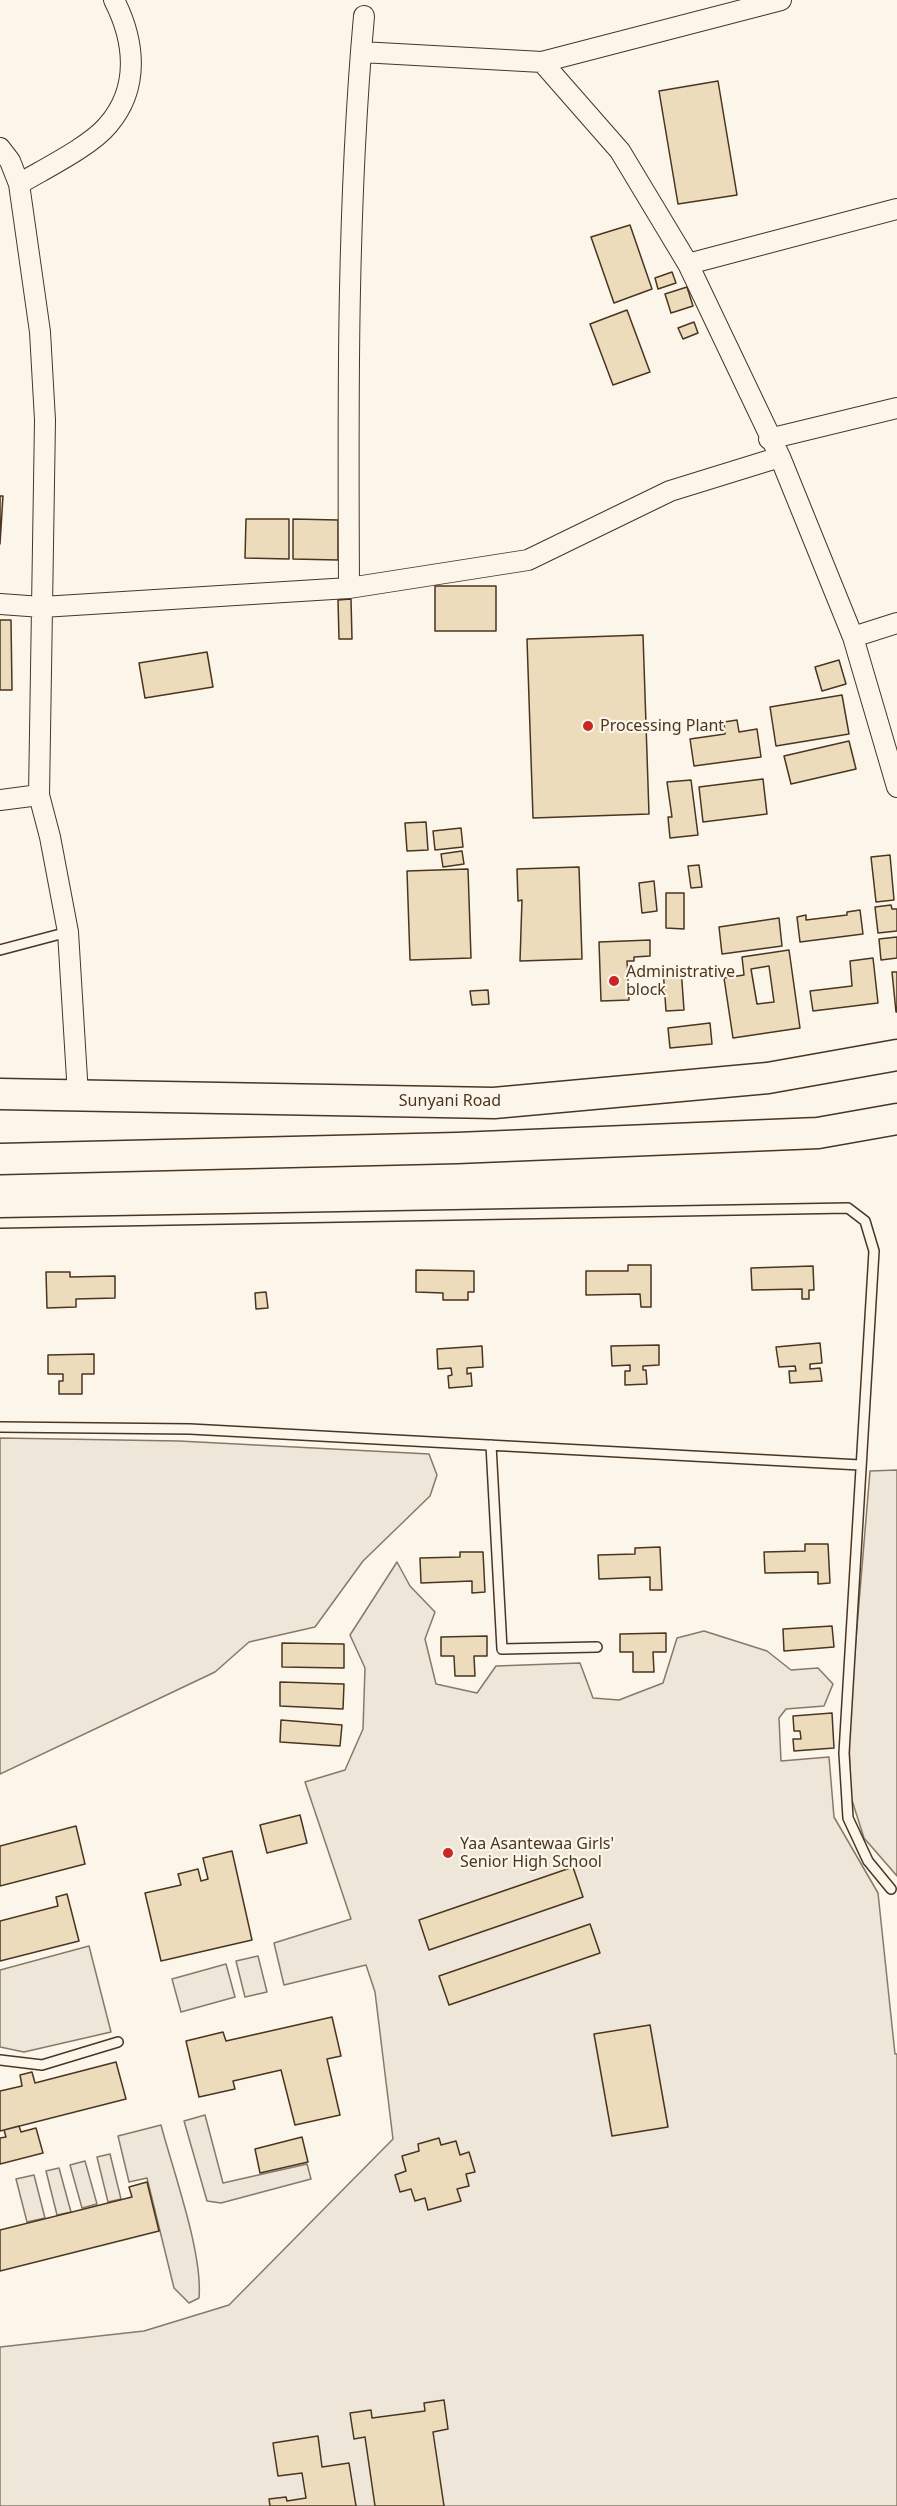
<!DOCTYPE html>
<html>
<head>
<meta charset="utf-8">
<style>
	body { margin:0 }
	canvas { display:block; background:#fbf6e9 }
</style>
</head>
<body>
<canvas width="897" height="2506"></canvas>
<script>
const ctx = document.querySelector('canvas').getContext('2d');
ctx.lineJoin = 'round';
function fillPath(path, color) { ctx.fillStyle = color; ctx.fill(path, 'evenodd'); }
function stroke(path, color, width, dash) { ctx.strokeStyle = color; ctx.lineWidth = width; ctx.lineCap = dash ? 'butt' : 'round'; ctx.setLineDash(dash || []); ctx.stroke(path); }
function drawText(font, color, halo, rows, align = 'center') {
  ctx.font = font + ' "Noto Sans",sans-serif'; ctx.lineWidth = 4.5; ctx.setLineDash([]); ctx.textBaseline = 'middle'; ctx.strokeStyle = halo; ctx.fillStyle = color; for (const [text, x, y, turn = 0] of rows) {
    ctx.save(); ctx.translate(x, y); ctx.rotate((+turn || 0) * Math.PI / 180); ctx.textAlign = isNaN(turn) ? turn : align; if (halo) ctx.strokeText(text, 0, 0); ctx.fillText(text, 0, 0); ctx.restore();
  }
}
const green = new Path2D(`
	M0 1438 179 1441 429 1454 437 1475 430 1496 363 1561 315 1627 249 1642 215 1672 0 1774Z
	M897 1470V1876L864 1838 850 1794 849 1723 870 1471Z
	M397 1562 410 1586 435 1612 425 1639 436 1684 477 1693 496 1666 580 1663 593 1698 619 1700 663 1683 677 1638 704 1631 767 1651 791 1670 818 1668 833 1684 824 1706 786 1709 779 1718 781 1761 829 1757 834 1817 878 1893 895 2054H897V2506H0V2347L144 2331 229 2305 393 2139 375 1992 366 1965 284 1985 274 1943 351 1919 305 1782 345 1770 363 1729 365 1668 350 1635Z
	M89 1946 111 2032 24 2052 0 2047V1970Z
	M258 1956 267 1992 245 1997 236 1961Z
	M226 1964 235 1997 181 2012 172 1979Z
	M205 2115 223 2183 307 2164 311 2179 221 2203 207 2201 184 2121Z
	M161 2125C173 2171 203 2253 199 2298L189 2303 174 2288 147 2178 129 2182 118 2136Z
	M110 2154 121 2199 108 2202 97 2157Z
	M85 2161 97 2204 82 2208 70 2165Z
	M59 2168 71 2212 57 2215 46 2171Z
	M34 2175 45 2218 27 2222 16 2179Z`);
fillPath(green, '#ede6d9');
stroke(green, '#887966', 1.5);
const building = new Path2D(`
	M718 81 737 195 678 204 659 91Z
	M630 225 652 289 614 303 591 237Z
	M672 272 676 283 658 289 655 278Z
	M687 287 693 306 671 313 665 294Z
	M627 310 650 372 613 385 590 324Z
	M694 322 698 333 683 339 678 328Z
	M0 496H3L0 544Z
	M246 519H289V559L245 558Z
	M293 519 338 520V560L293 559Z
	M435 586H496V631H435Z
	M351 599 352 639H339L338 600Z
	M0 620H11L12 690H0Z
	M643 635 649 814 533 818 527 639Z
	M207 652 213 687 145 698 139 663Z
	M839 660 846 684 822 691 815 667Z
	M842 695 849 734 776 746 770 707Z
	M737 720 739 732 757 729 761 757 694 766 690 739 725 734 724 722Z
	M849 741 856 769 791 784 784 756Z
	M763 779 767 814 703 822 699 787Z
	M691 780 698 835 670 838 668 817H672L667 782Z
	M426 822 428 850 407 851 405 823Z
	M461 828 463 847 435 850 433 831Z
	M462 851 464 864 443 867 441 854Z
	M890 855 894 900 876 902 871 857Z
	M699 865 702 887 691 888 688 866Z
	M579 867 582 959 520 961 522 900 518 901 517 869Z
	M468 869 471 958 410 960 407 871Z
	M654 881 657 911 642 913 639 883Z
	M666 893H684V929L666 928Z
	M891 905 892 909H897V931L878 933 875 907Z
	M860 910 863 934 800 942 797 917 806 915V920L847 915V912Z
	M779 918 782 946 722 954 719 927Z
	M897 937V958L881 960 879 939Z
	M650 940V956L634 957V961H627L629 1000 601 1001 599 942Z
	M789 950 800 1028 733 1038 724 978 744 975 742 957ZM769 966 774 1002 757 1004 751 969Z
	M873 958 878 1003 813 1011 810 991 852 986 850 961Z
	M681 968 684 1010 666 1011 663 969Z
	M892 972H897V1012H896Z
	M488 990 489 1004 472 1005 470 991Z
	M710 1023 712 1044 670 1048 668 1028Z
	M628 1265H651V1307H641L640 1294 586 1295V1271H628Z
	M813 1266 814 1290H809V1299H802V1289L752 1290 751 1268Z
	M416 1270 474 1271V1292H468V1300H443V1293L416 1292Z
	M46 1272H70V1277L115 1276V1298L76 1299V1307L47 1308Z
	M266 1292 268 1308 256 1309 255 1293Z
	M820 1343 822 1363 810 1364V1369L820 1368 822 1381 790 1383 789 1371H796L795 1366 779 1367 776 1347Z
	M659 1345V1365L643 1366V1370H646L647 1384 625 1385V1371H630V1365L612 1366 611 1346Z
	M482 1346 483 1367 467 1368V1374L471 1373 472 1386 449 1388 448 1376 452 1375 451 1368 438 1369 437 1349Z
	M94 1354V1374H82V1394H59V1381H63V1374H48V1355Z
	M805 1544H828L830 1583 818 1584V1572L765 1573 764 1552 805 1551Z
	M660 1547 662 1590H650V1577L599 1579 598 1555 635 1554V1548Z
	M460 1552H483L485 1592 472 1593V1581L421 1583 420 1558 460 1557Z
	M832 1626 834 1647 784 1651 783 1629Z
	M666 1633V1652H653L654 1672H633V1652H620V1634Z
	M487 1636V1656H474L475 1676H455L454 1656H441V1637Z
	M282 1643 344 1644V1668L282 1667Z
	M280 1682 344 1684 343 1709 280 1706Z
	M832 1713 834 1748 794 1751 793 1739H801L800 1731H794L793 1716Z
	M281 1720 342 1725 340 1746 280 1742Z
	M300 1815 307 1843 267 1853 260 1825Z
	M76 1826 85 1864 0 1886V1846Z
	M232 1851 252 1940 161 1961 145 1893 181 1885 178 1874 198 1869 201 1881 208 1879 203 1858Z
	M573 1867 583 1897 429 1950 419 1920Z
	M67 1894 79 1941 0 1961V1921L58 1906 56 1897Z
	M590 1924 600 1953 449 2005 439 1976Z
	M332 2017 341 2056 327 2059 340 2115 295 2125 281 2070 233 2081 235 2089 199 2097 186 2041 223 2032 226 2041Z
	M650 2025 668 2127 612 2136 594 2034Z
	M116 2062 126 2099 0 2131V2091L22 2086 20 2075 32 2072 35 2083Z
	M19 2126 21 2132 36 2128 43 2153 0 2164V2138L6 2137 4 2130Z
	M302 2137 308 2162 260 2173 255 2149Z
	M439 2138 441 2145 456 2141 460 2155 469 2152 475 2172 466 2174 469 2186 457 2189 461 2201 428 2210 425 2198 415 2201 411 2189 400 2192 395 2175 406 2171 402 2156 419 2151 418 2144Z
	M147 2182 159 2231 0 2271V2230L132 2197 129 2187Z
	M444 2400 448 2429 433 2432 444 2506H375L365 2437 354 2439 350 2413 371 2410 372 2418 425 2411 424 2403Z
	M318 2436 322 2467 349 2463 356 2506H270L269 2499 286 2497 287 2501 306 2498 302 2473 278 2476 273 2443Z`);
fillPath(building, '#ecdcbc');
stroke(building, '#4a3520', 1.5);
const lane = new Path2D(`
	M0 950 68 932
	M0 1223 848 1208 865 1221 874 1251 844 1753 848 1818 868 1861 891 1889
	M0 1427 190 1429 860 1465
	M491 1445 502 1649 597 1647
	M0 2060 42 2065 118 2042`);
const street = new Path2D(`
	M361 52 542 62 781 0
	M542 62 620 151 688 264 780 457 853 637 897 787
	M0 148 10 161 19 184 40 332 45 420 39 795 50 837 68 932 78 1095
	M19 184C44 169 91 146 108 125 140 88 135 41 114 0
	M688 264 897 209
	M769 439 897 408
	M349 588C348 398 347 205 364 16
	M0 604 42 607 349 588 528 560 670 491 780 457
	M853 637 897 623
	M0 800 39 795`);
const primary = new Path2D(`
	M0 1094 494 1103 768 1078 897 1055
	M0 1159 457 1148 818 1133 897 1119`);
stroke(lane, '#4a3520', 12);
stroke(street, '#4a3520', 22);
stroke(primary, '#4a3520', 33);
stroke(lane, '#fbf6e9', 9);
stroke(street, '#fbf6e9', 20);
stroke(primary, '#fbf6e9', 30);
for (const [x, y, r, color] of [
	[588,726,6,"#c62828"],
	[614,981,6,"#c62828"],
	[448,1853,6,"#c62828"]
]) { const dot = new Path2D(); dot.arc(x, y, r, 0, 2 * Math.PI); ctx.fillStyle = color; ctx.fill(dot); stroke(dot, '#fbf6e9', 2); }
drawText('16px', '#4a3520', '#fbf6e9', [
	["Processing Plant",600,726],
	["Administrative",626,972],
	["block",626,990],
	["Yaa Asantewaa Girls'",460,1844],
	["Senior High School",460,1862]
], 'left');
drawText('16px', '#4a3520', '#fbf6e9', [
	["Sunyani Road",450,1101]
]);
</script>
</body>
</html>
